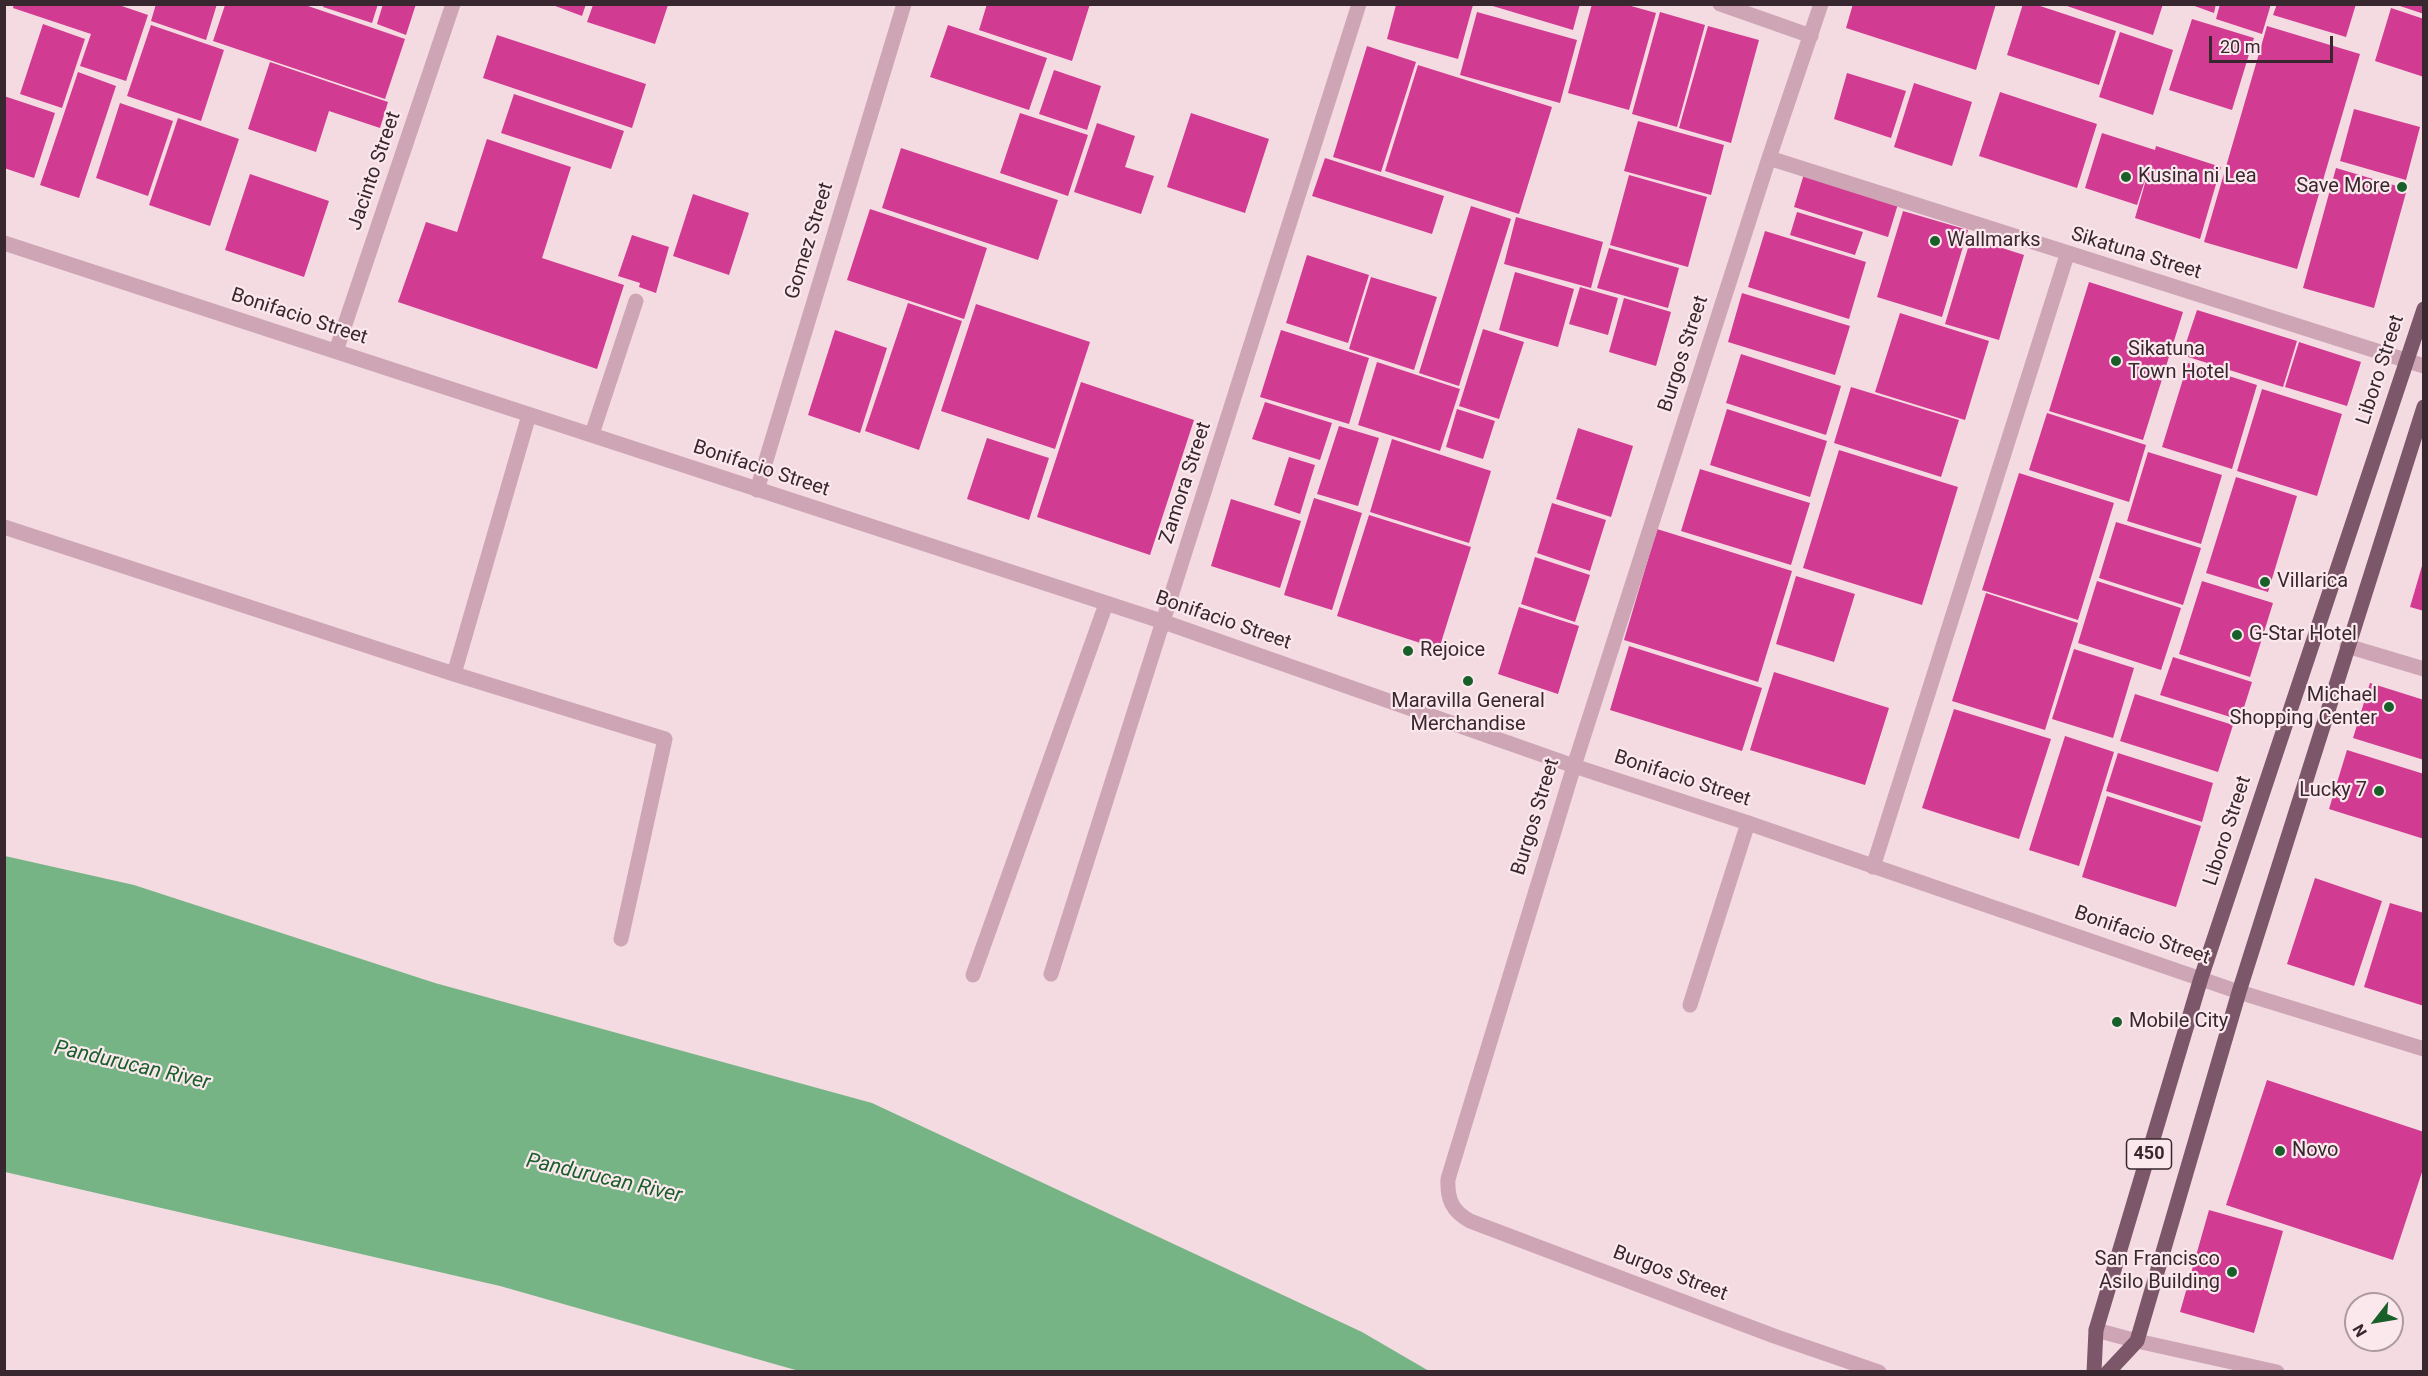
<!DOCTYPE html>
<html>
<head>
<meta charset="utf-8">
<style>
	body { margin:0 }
	#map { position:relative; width:2428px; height:1376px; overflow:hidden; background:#f4dbe2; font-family:Roboto,sans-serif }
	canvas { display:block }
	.frame { position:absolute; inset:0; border:6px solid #392730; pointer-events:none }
	.north { position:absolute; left:2344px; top:1292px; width:60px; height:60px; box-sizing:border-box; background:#fbe8ed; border:2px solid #ad9ba1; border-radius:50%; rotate:239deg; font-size:16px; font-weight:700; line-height:24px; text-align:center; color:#392730 }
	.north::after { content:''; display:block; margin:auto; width:21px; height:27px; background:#185f2a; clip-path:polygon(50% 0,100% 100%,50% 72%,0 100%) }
	.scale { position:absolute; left:2209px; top:36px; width:124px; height:27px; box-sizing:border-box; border:3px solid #392730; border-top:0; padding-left:8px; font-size:18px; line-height:21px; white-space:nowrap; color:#392730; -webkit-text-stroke:4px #fbe8ed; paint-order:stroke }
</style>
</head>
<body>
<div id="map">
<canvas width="2428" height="1376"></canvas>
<div class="frame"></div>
<div class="north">N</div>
<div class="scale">20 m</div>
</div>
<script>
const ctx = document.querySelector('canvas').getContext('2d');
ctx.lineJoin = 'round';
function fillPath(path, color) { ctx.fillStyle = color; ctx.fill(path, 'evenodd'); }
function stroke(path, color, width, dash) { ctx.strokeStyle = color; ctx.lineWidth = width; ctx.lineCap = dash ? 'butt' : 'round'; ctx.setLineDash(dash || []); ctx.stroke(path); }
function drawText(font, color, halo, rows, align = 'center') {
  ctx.font = font + ' Roboto,sans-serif'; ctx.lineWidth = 4.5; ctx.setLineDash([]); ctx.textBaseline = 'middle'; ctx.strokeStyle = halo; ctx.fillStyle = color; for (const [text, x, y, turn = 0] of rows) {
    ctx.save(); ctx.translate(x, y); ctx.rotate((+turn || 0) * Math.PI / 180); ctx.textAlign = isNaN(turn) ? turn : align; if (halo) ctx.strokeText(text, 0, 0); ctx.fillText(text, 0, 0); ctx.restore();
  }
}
fillPath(new Path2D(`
	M5 856 134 885 435 983 872 1103 1362 1332 1429 1371H799L500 1286 5 1172Z`), '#77b485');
fillPath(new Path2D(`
	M14 4H116L148 15 126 81 80 66 91 34 13 8Z
	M156 4H217L206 40 151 21Z
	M324 4H378L372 23 323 7Z
	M383 4H416L406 35 377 24Z
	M550 4H586L582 16Z
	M987 4H1090L1072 61 979 30Z
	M1486 4H1580L1573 30Z
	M1592 4H1624L1656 13 1629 110 1568 93Z
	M1853 4H1996L1976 70 1846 28Z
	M2023 4H2034L2116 31 2099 85 2007 55Z
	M2061 4H2163L2153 35Z
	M2189 4H2216L2214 13Z
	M2220 4H2271L2262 34 2216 19Z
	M2277 4H2356L2346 37 2273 15Z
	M2397 4H2424V14L2397 5Z
	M225 5H305L405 39 385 99 213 41Z
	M593 5H668L655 44 587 22Z
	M1396 5H1473L1458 59 1387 39Z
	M2391 8 2424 19V77L2375 61Z
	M1477 12 1577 40 1560 103 1460 75Z
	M1660 12 1705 25 1677 127 1632 114Z
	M2192 19 2254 38 2232 110 2169 90Z
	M43 24 85 39 62 108 20 94Z
	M151 25 224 50 201 121 127 96Z
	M948 25 1047 58 1029 110 930 77Z
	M1708 26 1759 40 1731 143 1679 128Z
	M2267 26 2360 54 2297 269 2204 242Z
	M2120 32 2173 50 2153 115 2099 97Z
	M497 35 646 84 632 128 483 78Z
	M1367 46 1416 62 1381 172 1333 157Z
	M270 62 388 102 380 128 329 111 316 152 248 129Z
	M1418 65 1552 107 1519 214 1385 171Z
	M1054 70 1101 86 1087 130 1039 114Z
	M78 72 116 86 79 198 40 185Z
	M1847 73 1906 91 1891 138 1834 119Z
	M1914 83 1972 102 1952 166 1894 147Z
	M2000 92 2097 124 2077 188 1979 156Z
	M514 94 624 131 611 169 501 133Z
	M4 96 55 113 34 178 4 168Z
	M120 103 173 121 148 196 96 178Z
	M2354 109 2420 127 2406 180 2340 161Z
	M1020 113 1088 135 1068 196 1000 173Z
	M1191 113 1269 139 1245 213 1167 187Z
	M178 118 239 139 210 226 149 205Z
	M1638 121 1724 145 1711 195 1624 171Z
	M1097 123 1135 136 1125 167 1154 176 1141 214 1074 192Z
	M2102 133 2155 150 2156 146 2221 167 2200 239 2135 218 2152 159 2137 205 2085 188Z
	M487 139 571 167 542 258 624 285 597 369 398 302 426 222 457 232Z
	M901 148 1058 200 1038 260 882 208Z
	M1325 158 1444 196 1432 234 1312 196Z
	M2336 168 2407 189 2374 308 2303 288Z
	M250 174 329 201 304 277 225 250Z
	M1804 174 1898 204 1888 237 1794 207Z
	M1629 175 1707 197 1688 267 1610 245Z
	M693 194 749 213 729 275 673 256Z
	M1471 206 1511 219 1459 386 1419 373Z
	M870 209 987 248 964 319 847 280Z
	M1903 211 1968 230 1942 317 1877 297Z
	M1797 212 1863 232 1855 255 1790 235Z
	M1516 217 1603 242 1591 288 1504 264Z
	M1765 231 1866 262 1849 319 1748 287Z
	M632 235 669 247 656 293 639 287 640 283 618 276Z
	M1971 238 2024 255 1999 340 1945 324Z
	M1609 248 1679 268 1668 308 1597 288Z
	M1307 255 1369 275 1348 343 1286 323Z
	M1515 272 1574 289 1558 347 1499 330Z
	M1371 277 1437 297 1414 370 1349 349Z
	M2089 282 2183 312 2143 440 2049 411Z
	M1580 287 1618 298 1608 335 1569 324Z
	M1742 293 1850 326 1835 375 1728 342Z
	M1624 298 1671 312 1656 366 1609 352Z
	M908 303 962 321 919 450 865 431Z
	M976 304 1090 342 1055 449 941 411Z
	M2197 310 2297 341 2283 387 2182 355Z
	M1900 313 1989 341 1965 420 1875 392Z
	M1483 329 1524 342 1499 419 1459 406Z
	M835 330 887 348 860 433 808 415Z
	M1281 330 1369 358 1349 424 1260 397Z
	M2299 342 2361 362 2347 406 2285 387Z
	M1741 354 1841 386 1826 435 1726 403Z
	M1377 362 1460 389 1440 451 1358 425Z
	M2188 363 2257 385 2232 469 2162 447Z
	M1081 382 1194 420 1150 555 1037 517Z
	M1851 387 1959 420 1941 477 1834 443Z
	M2262 389 2342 414 2317 496 2237 471Z
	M1265 402 1332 423 1320 460 1252 439Z
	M1457 409 1495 421 1483 459 1446 447Z
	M1727 409 1827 441 1810 497 1710 465Z
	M2047 413 2146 445 2129 502 2029 470Z
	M1339 426 1379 438 1358 506 1317 494Z
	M1578 428 1633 446 1611 517 1556 499Z
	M987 438 1049 458 1029 520 967 499Z
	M1392 439 1491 471 1469 543 1370 512Z
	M1839 450 1958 487 1922 605 1803 568Z
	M2148 452 2222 475 2201 544 2127 521Z
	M1289 457 1315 465 1300 514 1274 505Z
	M1700 469 1810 503 1791 565 1681 531Z
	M2019 473 2114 503 2078 620 1982 590Z
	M2236 477 2297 496 2268 592 2206 573Z
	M1314 498 1362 513 1332 610 1284 595Z
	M1231 499 1301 521 1280 588 1211 566Z
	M1552 503 1606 520 1590 571 1537 553Z
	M1369 515 1471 547 1439 649 1337 616Z
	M2116 522 2201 548 2183 605 2099 578Z
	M1657 529 1792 571 1758 682 1624 640Z
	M1535 557 1590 575 1575 622 1521 604Z
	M2424 559V611L2410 607Z
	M1796 576 1855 594 1834 662 1776 644Z
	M2097 581 2181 608 2161 670 2078 643Z
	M2202 581 2273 603 2250 677 2179 654Z
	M1986 593 2078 623 2045 730 1952 701Z
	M1519 607 1579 626 1558 694 1498 674Z
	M1629 646 1762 688 1742 751 1610 710Z
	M2074 649 2134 668 2113 738 2052 719Z
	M2173 657 2252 682 2240 720 2160 695Z
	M1774 672 1889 708 1865 785 1750 750Z
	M2370 683 2424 700V760L2353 738Z
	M2135 694 2233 725 2218 772 2120 741Z
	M1954 709 2051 739 2019 839 1922 808Z
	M2065 736 2114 752 2079 866 2029 850Z
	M2347 750 2424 774V839L2329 809Z
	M2118 753 2213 783 2202 822 2106 791Z
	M2107 796 2201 826 2176 907 2082 877Z
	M2315 878 2382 901 2354 986 2287 964Z
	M2390 903 2424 913V1006L2364 987Z
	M2267 1080 2424 1132V1166L2393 1260 2226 1205Z
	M2209 1210 2283 1231 2254 1333 2180 1312Z`), '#d23b92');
stroke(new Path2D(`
	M592 434 636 301
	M973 975 1106 604
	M1690 1005 1748 823`), '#cea5b4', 15);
stroke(new Path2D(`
	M1720 4 1811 36
	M1821 4 1769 158 1574 766 1448 1179C1447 1199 1452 1211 1470 1221L1774 1336 1879 1372
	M1769 158 2424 366
	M336 351 453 4
	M757 490 904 4
	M4 527 454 674 665 739 621 939
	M2347 646 2424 669
	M454 674 529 415
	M1873 867 2067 255
	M1051 974 1359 4
	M2239 992 2424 1049
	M2096 1330 2137 1341 2277 1372`), '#cea5b4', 15);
stroke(new Path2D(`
	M4 243 1164 622 1574 766 1748 823 2239 992`), '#cea5b4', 15);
stroke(new Path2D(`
	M2094 1372 2096 1330 2201 978 2424 309
	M2108 1372 2137 1341 2239 992 2424 407`), '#7c5769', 15);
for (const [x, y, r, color] of [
	[2126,177,6,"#185f2a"],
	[2402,187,6,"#185f2a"],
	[1935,241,6,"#185f2a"],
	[2116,361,6,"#185f2a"],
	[2265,582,6,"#185f2a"],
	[2237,635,6,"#185f2a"],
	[1408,651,6,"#185f2a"],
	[1468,681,6,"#185f2a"],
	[2389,707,6,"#185f2a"],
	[2379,791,6,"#185f2a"],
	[2117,1022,6,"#185f2a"],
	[2280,1151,6,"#185f2a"],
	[2232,1272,6,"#185f2a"]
]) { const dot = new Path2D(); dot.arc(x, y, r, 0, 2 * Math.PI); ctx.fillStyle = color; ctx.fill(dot); stroke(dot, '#fbe8ed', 2); }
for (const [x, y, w] of [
	[2149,1154,45]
]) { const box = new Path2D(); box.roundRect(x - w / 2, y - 15, w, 30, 4.5); ctx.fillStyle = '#fbe8ed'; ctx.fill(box); stroke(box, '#392730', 1.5); }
drawText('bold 18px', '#392730', null, [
	["450",2149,1154]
]);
drawText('20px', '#392730', '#fbe8ed', [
	["Jacinto Street",375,171,-71],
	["Gomez Street",810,241,-73],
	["Sikatuna Street",2136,254,17],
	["Bonifacio Street",299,317,18],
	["Burgos Street",1684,354,-72],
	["Liboro Street",2381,370,-72],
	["Bonifacio Street",761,469,18],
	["Zamora Street",1186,483,-72],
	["Bonifacio Street",1223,621,19],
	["Bonifacio Street",1682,779,18],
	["Burgos Street",1536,817,-73],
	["Liboro Street",2228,831,-72],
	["Bonifacio Street",2142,936,19],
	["Burgos Street",1670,1274,21]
]);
drawText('20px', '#392730', '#fbe8ed', [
	["Kusina ni Lea",2138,177],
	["Save More",2390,187,"right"],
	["Wallmarks",1947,241],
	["Sikatuna",2128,350],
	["Town Hotel",2128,373],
	["Villarica",2277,582],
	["G-Star Hotel",2249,635],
	["Rejoice",1420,651],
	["Michael",2377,696,"right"],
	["Shopping Center",2377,719,"right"],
	["Maravilla General",1468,702,"center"],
	["Merchandise",1468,725,"center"],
	["Lucky 7",2367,791,"right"],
	["Mobile City",2129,1022],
	["Novo",2292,1151],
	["San Francisco",2220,1260,"right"],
	["Asilo Building",2220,1283,"right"]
], 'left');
drawText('italic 21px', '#185f2a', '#fbe8ed', [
	["Pandurucan River",132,1066,13],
	["Pandurucan River",604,1179,13]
]);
</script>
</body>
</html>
